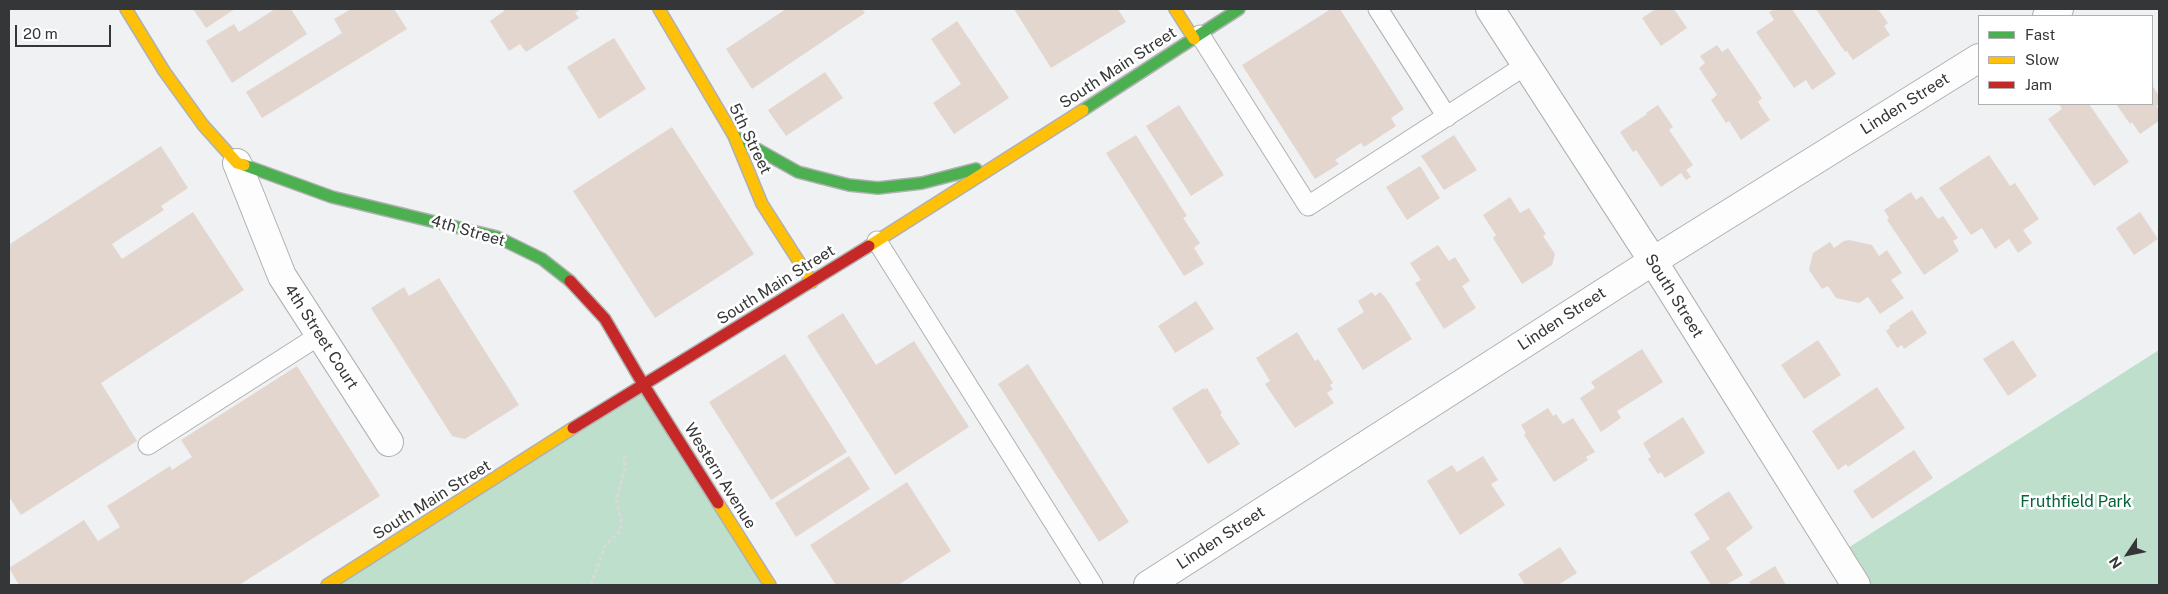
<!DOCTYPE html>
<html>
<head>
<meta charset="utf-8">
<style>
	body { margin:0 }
	#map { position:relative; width:2168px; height:594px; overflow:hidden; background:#f0f1f2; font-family:"Public Sans",sans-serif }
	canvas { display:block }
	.frame { position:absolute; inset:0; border:10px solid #353637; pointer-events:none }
	.legend { position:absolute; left:1978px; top:15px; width:175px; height:90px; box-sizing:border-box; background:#fff; border:1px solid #aeafaf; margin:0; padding:6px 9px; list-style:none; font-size:15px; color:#353637 }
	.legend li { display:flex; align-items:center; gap:10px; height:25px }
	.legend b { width:25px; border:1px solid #aeafaf }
	.north { position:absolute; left:2103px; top:529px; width:50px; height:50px; -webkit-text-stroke:4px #fff; paint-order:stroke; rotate:236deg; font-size:14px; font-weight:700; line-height:20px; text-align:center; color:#353637 }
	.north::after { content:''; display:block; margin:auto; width:18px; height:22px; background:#353637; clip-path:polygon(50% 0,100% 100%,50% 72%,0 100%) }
	.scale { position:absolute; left:15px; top:25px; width:96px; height:22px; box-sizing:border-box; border:2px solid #353637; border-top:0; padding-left:6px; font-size:15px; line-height:18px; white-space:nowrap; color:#353637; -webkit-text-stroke:4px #fff; paint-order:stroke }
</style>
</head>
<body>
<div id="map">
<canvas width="2168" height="594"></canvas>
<div class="frame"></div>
<ul class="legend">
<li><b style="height:6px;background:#4caf50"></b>Fast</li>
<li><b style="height:6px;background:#ffc107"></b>Slow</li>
<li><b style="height:6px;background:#c62828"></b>Jam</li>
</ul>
<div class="north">N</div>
<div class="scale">20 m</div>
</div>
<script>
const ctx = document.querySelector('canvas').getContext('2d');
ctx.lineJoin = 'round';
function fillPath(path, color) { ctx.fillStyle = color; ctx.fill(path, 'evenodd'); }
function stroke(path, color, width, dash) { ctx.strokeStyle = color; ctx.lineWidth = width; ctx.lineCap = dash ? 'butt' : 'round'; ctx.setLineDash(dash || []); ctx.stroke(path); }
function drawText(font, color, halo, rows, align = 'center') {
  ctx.font = font + ' "Public Sans",sans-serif'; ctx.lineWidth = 5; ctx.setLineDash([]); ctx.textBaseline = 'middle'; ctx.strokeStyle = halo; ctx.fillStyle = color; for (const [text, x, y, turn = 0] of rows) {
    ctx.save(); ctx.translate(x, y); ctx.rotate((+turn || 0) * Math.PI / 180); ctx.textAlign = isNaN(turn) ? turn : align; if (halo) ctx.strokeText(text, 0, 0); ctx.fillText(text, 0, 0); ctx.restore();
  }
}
fillPath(new Path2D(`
	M2159 350V585H1856L1837 555Z
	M643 384 770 585H327Z`), '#bddfcb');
fillPath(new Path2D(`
	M193 9H235L206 28Z
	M275 9H291L307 34 232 83 206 41 234 24 239 32Z
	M351 9H394L407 29 262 118 246 92 342 33 334 19Z
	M503 9H581L575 13 579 18 526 52 520 44 509 51 490 21 504 11Z
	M786 9H862L865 13 752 89 726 49Z
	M1014 9H1118L1126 22 1051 68Z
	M1331 9H1340L1404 109 1391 118 1396 126 1364 147 1361 143 1335 160 1339 164 1315 179 1242 65Z
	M1656 9H1674L1687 28 1661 46 1642 18Z
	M1775 9H1792L1836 74 1812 90 1806 80 1794 88 1756 32 1774 20 1769 12Z
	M1816 9H1878L1888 23 1884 26 1890 35 1853 60 1847 51 1845 52Z
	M957 21 1009 98 954 134 933 103 961 84 931 39Z
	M614 38 646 89 599 119 567 67Z
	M1717 45 1722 52 1728 48 1762 98 1758 102 1770 120 1741 140 1729 121 1726 123 1711 100 1717 95 1699 68 1705 63 1700 56Z
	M825 72 843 98 786 136 768 110Z
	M2152 85 2159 96V104L2156 106 2159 110V121L2140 134 2132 122 2130 124 2116 104H2152Z
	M2059 104H2089L2129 162 2094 186 2048 119 2062 109Z
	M1179 105 1224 175 1191 196 1146 126Z
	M1658 105 1673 127 1669 130 1693 165 1686 170 1691 177 1686 180 1681 173 1661 187 1636 150 1633 152 1620 132 1647 114 1646 113Z
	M672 127 754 254 655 318 573 191Z
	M1136 135 1187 216 1183 218 1200 243 1194 248 1204 264 1184 276 1106 153Z
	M1454 135 1477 170 1444 190 1421 156Z
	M161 146 188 188 161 206 164 210 112 244 122 259 193 212 244 290 101 383 137 441 21 515 9 497V242L10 244Z
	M1989 155 2010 186 2015 183 2039 219 2023 230 2032 243 2018 253 2009 239 1995 249 1982 228 1971 235 1939 188Z
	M1420 166 1440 198 1407 220 1386 187Z
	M1911 192 1916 200 1922 196 1938 219 1943 216 1958 238 1953 241 1959 251 1924 275 1887 220 1889 218 1884 210Z
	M1510 197 1520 213 1529 208 1546 234 1543 236 1555 254 1552 265 1522 284 1493 238 1496 235 1483 215Z
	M2140 212 2158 239 2134 255 2116 228Z
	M1849 240 1872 245 1879 256 1887 250 1902 273 1891 280 1904 298 1880 314 1868 297 1859 303 1836 298 1828 286 1822 289 1809 270 1813 253 1830 242 1834 248 1844 241Z
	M1438 245 1449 261 1455 257 1470 281 1462 286 1476 308 1444 329 1415 283 1421 280 1410 263Z
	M439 278 519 405 465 439 452 436 371 308 404 287 409 296Z
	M1372 292 1375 296 1380 292 1386 298 1412 339 1363 370 1337 329 1364 312 1358 301Z
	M1196 301 1214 329 1175 353 1158 326Z
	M1912 310 1927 333 1904 349 1902 345 1897 348 1886 331 1890 328 1889 326Z
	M843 313 876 365 914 341 969 427 895 475 807 336Z
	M1297 332 1315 361 1318 359 1333 383 1330 385 1333 389 1327 393 1334 403 1295 428 1265 384 1270 381 1256 358Z
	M1818 340 1841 375 1804 399 1781 365Z
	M2013 340 2037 376 2008 396 1983 359Z
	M1642 349 1663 382 1617 411 1621 418 1601 432 1580 398 1595 388 1591 382Z
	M785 354 847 452 771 500 709 402Z
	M1028 364 1129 522 1099 542 998 384Z
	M297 366 380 496 239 585H19L9 568 84 520 98 541 120 527 107 506 170 466 172 470 192 457 181 440Z
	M1877 387 1905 428 1848 467 1846 464 1838 470 1812 431Z
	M1204 388V390L1207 388 1222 413 1220 414 1240 444 1208 464 1172 408Z
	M1548 408 1553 416 1556 414 1563 424 1573 418 1595 452 1586 457 1588 460 1554 482 1524 435 1526 433 1521 425Z
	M1683 417 1705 453 1665 478 1661 472 1658 474 1648 459 1651 457 1643 443Z
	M1914 450 1933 478 1872 519 1853 491Z
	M849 456 870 489 796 537 775 503Z
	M1483 456 1498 480 1491 484 1505 505 1460 535 1427 481 1452 465 1457 472Z
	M907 482 951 551 898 585H836L810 545Z
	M1729 491 1753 528 1726 548 1743 575 1726 585H1711L1690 552 1710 539 1694 514Z
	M1560 547 1577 573 1558 585H1525L1518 574Z
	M1775 566 1786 585H1751L1749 582Z`), '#e3d6cf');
const lane = new Path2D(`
	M1378 9 1447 117
	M1200 35 1308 206 1526 65
	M877 241 1093 585
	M148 445 320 335`);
const street = new Path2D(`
	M1490 9 1653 261 1856 585
	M2047 16 2059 9
	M237 163 282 276 389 442
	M1148 585 1653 261 1979 58`);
const fast = new Path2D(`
	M1083 110 1239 9
	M734 136 798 172 849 185 878 188 922 183 976 169
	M244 165 332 197 497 237 542 259 570 281`);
const slow = new Path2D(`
	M126 9 164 71 203 125 237 163 244 165
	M659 9 734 136 762 204 812 282
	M1175 9 1194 39
	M869 246 1083 110
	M718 503 770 585
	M327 585 573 428`);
const jam = new Path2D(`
	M570 281 605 319 643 384 718 503
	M573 428 869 246`);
stroke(lane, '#afb0b1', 21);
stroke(street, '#afb0b1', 30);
stroke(fast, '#afb0b1', 14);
stroke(slow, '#afb0b1', 14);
stroke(jam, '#afb0b1', 14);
stroke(new Path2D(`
	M591 585 605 546 619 532 622 523 616 500 625 469 624 453`), '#d8d9d9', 3, [4, 2.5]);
stroke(lane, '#fdfdfd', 19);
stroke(street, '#fdfdfd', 28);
stroke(fast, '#4caf50', 11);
stroke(slow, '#ffc107', 11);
stroke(jam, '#c62828', 11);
drawText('16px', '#353637', '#fff', [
	["South Main Street",1118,68,-33],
	["Linden Street",1905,104,-32],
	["5th Street",750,139,64],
	["4th Street",468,231,16],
	["South Main Street",776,285,-32],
	["South Street",1674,296,58],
	["Linden Street",1562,319,-33],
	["4th Street Court",321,337,57],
	["Western Avenue",720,476,58],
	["South Main Street",432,500,-32],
	["Linden Street",1221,538,-33]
]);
drawText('16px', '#05623b', '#fff', [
	["Fruthfield Park",2076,502]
]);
</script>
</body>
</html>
